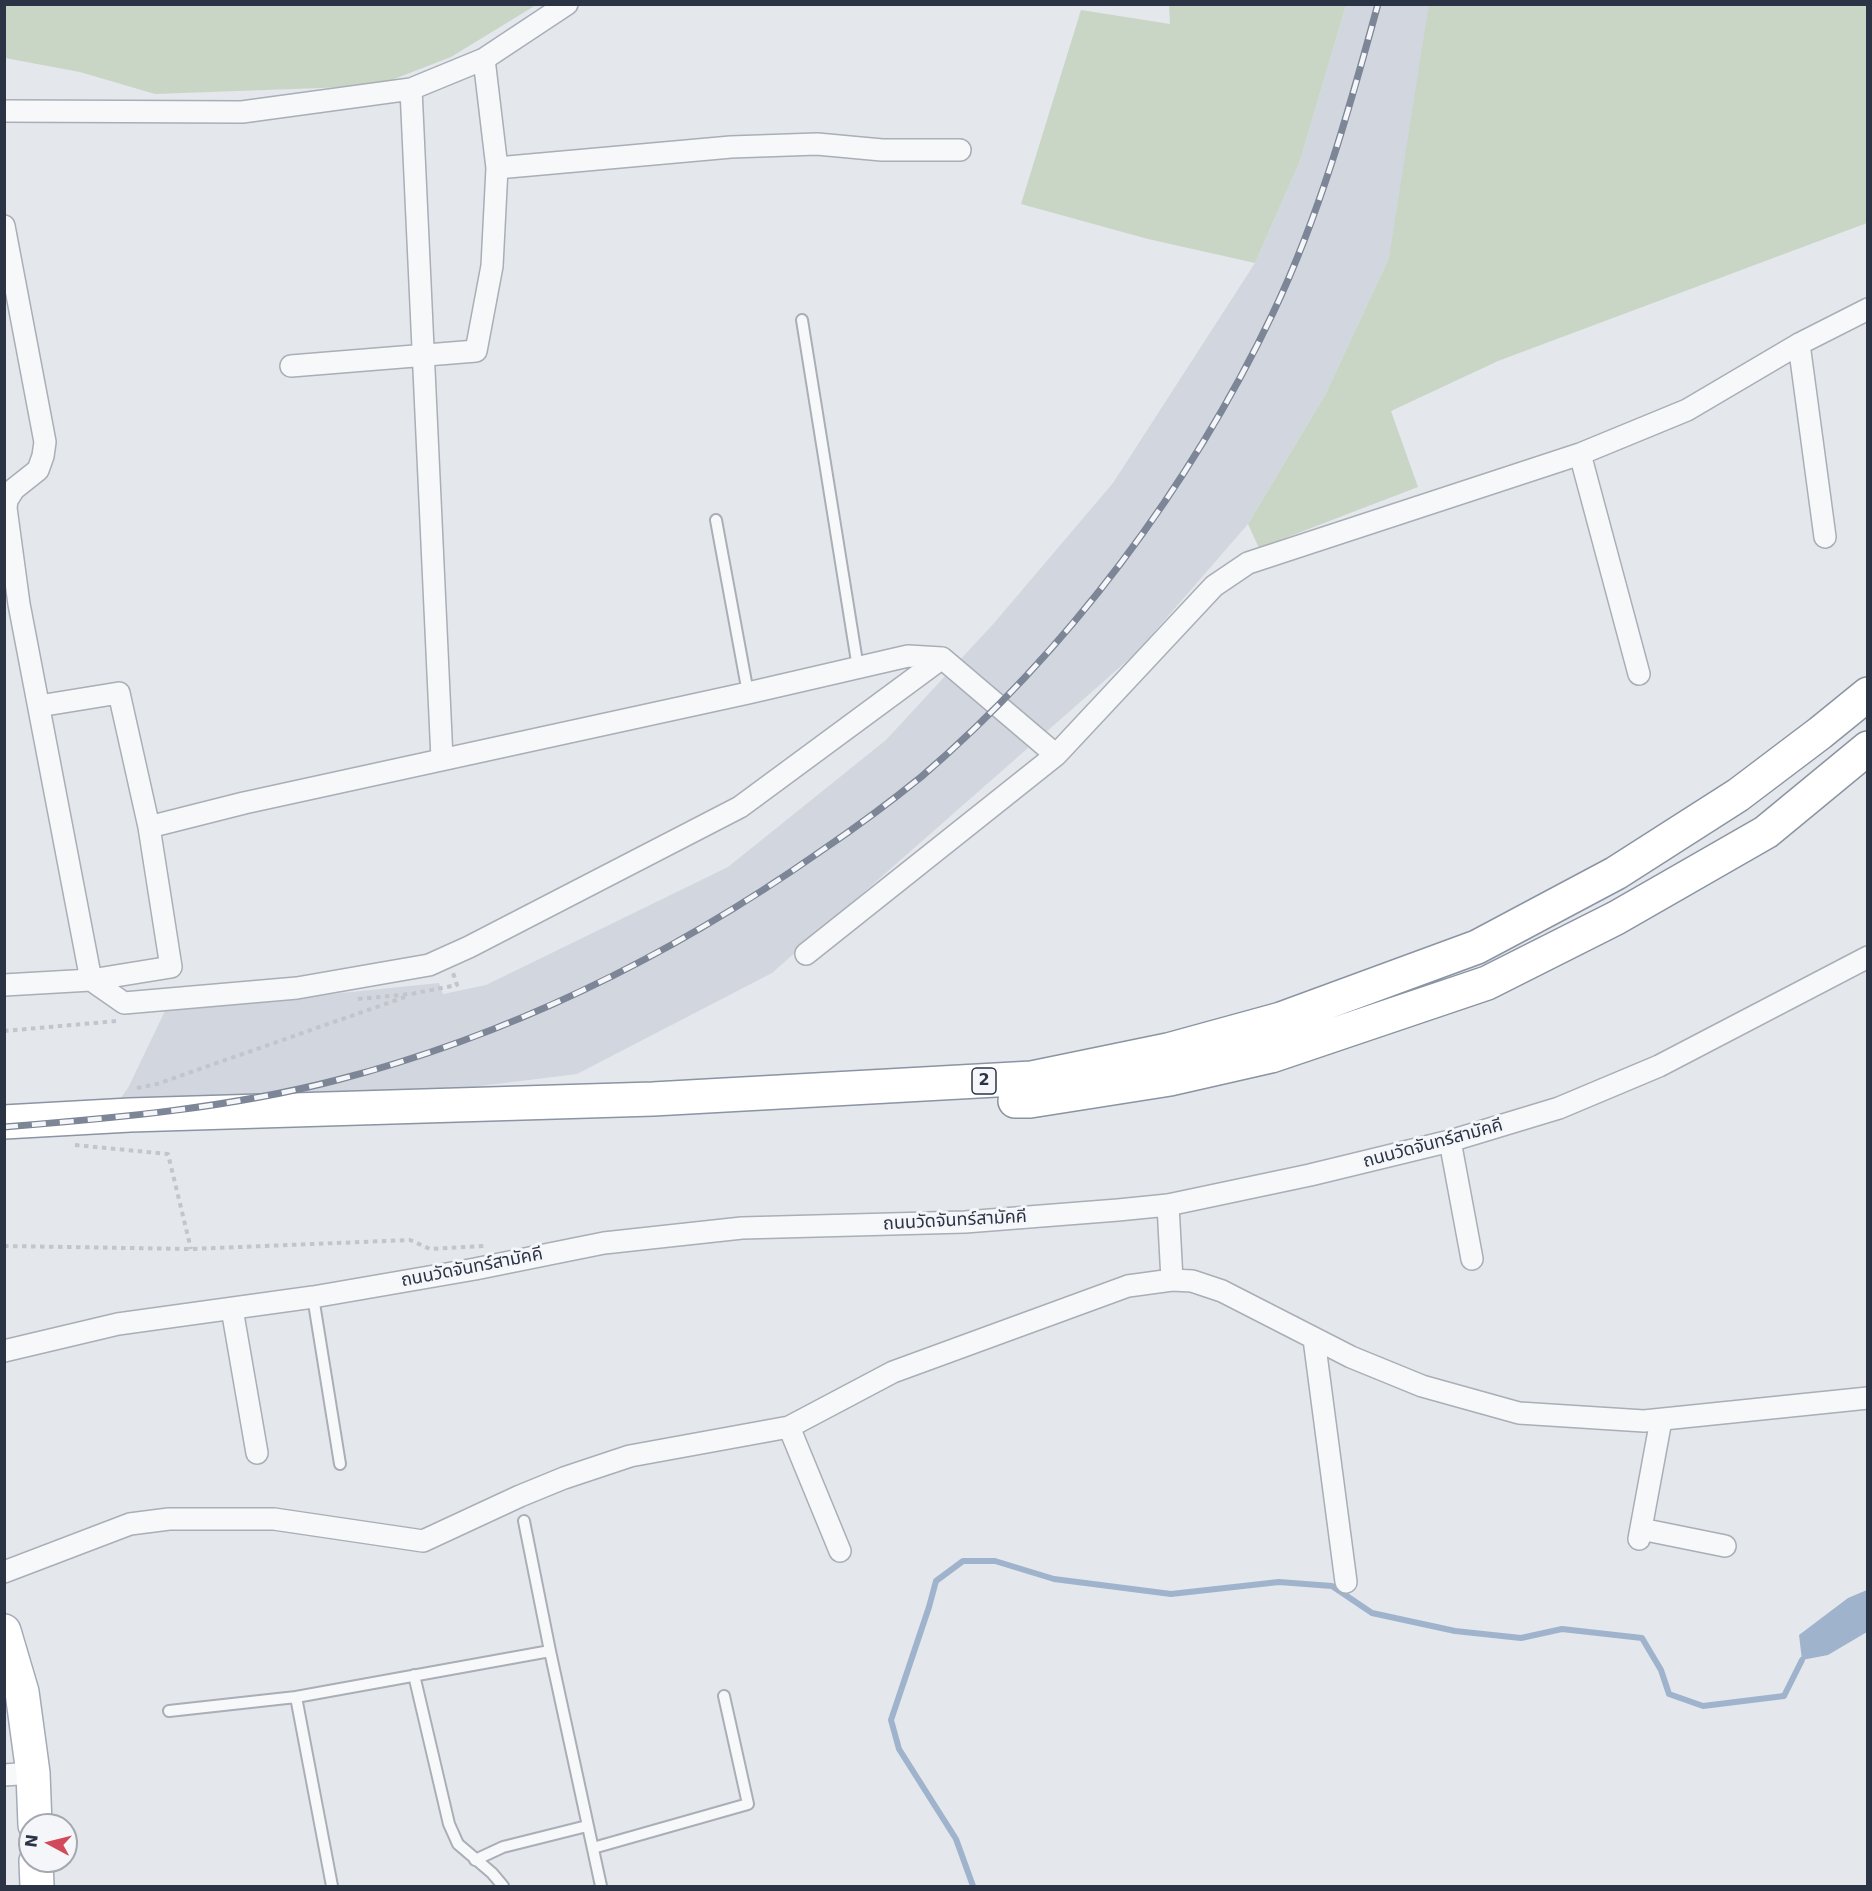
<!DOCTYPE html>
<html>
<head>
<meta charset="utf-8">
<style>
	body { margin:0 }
	#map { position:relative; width:1872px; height:1891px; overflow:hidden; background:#e4e7ec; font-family:"DejaVu Sans",sans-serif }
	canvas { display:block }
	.frame { position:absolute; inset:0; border:6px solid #2b3445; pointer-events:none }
	.north { position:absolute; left:18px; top:1813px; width:60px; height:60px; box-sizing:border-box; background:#f4f6f9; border:2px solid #a4a8b1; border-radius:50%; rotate:277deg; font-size:16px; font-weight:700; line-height:24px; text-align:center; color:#2b3445 }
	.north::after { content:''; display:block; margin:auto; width:21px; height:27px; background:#d1495b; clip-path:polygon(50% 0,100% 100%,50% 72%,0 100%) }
</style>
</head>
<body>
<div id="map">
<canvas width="1872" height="1891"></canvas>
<div class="frame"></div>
<div class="north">N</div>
</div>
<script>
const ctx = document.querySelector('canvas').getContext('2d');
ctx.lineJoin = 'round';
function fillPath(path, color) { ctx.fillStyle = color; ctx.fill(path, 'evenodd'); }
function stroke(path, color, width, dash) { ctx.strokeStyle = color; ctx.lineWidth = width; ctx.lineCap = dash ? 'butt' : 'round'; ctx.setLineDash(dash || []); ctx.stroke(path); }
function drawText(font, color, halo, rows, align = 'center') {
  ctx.font = font + ' "DejaVu Sans","Noto Sans Thai",sans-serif'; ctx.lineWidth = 6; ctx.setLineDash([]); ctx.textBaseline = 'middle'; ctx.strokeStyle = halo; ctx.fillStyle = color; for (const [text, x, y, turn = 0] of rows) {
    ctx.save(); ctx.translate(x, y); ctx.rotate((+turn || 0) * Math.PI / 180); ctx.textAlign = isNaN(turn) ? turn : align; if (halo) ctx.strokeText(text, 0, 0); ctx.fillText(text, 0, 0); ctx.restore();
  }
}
fillPath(new Path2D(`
	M1346 5H1462L1389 258 1325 395 1248 524 1136 653 772 973 577 1074 383 1098 112 1110 128 1088 165 1011 439 983 443 994 486 985 728 867 886 740 995 622 1113 483 1255 263 1300 161Z`), '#d2d6de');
fillPath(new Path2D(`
	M1429 4 1867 5V223L1498 361 1391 411 1418 487 1259 548 1248 524 1325 395 1389 258Z
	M4 5H536L451 57 376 86 155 94 80 72 5 58Z
	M1169 5H1346L1300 161 1255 263 1148 239 1021 204 1081 10 1170 24Z`), '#c9d6c5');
fillPath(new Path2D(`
	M1867 1590V1632L1828 1655 1802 1660 1799 1635 1848 1598Z`), '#9fb4cc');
stroke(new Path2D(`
	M973 1886 956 1839 899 1749 891 1720 929 1607 936 1581 963 1561H995L1054 1579 1171 1594 1279 1582 1332 1586 1372 1613 1455 1631 1521 1638 1562 1629 1642 1638 1661 1670 1669 1694 1703 1706 1784 1696 1802 1660`), '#9fb4cc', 6);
const service = new Path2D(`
	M802 320 858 668
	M716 520 748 693
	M313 1297 340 1464
	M524 1521 550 1651
	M414 1675 449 1824 458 1844 492 1873 503 1886
	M296 1697 332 1886
	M169 1711 296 1697 550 1651 601 1886
	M593 1848 748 1804 724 1696
	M475 1860 503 1847 587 1826`);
const minor = new Path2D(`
	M411 89 442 759
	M4 111 242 112 411 89 484 59 567 4
	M497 168 731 147 817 144 882 150H960
	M4 226 45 442 43 456 38 470 14 489 7 500 6 508 19 604 91 980 171 967 149 827 244 803 748 693 908 656 942 658 1056 755
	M1799 344 1825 537
	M291 366 476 351 492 266 497 168 484 59
	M1580 454 1639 674
	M39 706 119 693 149 827
	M806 954 1056 755 1214 586 1248 563 1580 454 1687 410 1799 344 1868 309
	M4 985 91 980 124 1003 297 988 429 965 469 947 740 807 942 658
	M1450 1141 1472 1259
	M1168 1205 1172 1280
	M232 1309 257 1453
	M1314 1339 1346 1582
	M4 1351 118 1324 313 1297 475 1269 604 1243 742 1228 965 1222 1118 1210 1168 1205 1310 1175 1450 1141 1559 1108 1659 1066 1868 957
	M789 1427 840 1551
	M1641 1529 1725 1546
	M1639 1539 1661 1420
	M4 1572 130 1524 169 1519H274L423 1541 520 1496 564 1478 630 1456 789 1427 893 1372 1128 1286 1172 1280 1192 1281 1222 1291 1351 1357 1422 1386 1519 1413 1644 1421 1868 1398
	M4 1775 33 1773`);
const primary = new Path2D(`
	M4 1631 22 1692 33 1773 35 1825
	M36 1861 37 1886`);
const trunk = new Path2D(`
	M1015 1101H1030L1170 1079 1271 1056 1487 983 1616 918 1766 832 1868 748
	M4 1122 130 1115 653 1099 1032 1078 1168 1050 1281 1019 1477 947 1616 873 1738 795 1820 733 1868 694`);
stroke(service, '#a9aeb7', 14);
stroke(minor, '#a9aeb7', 24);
stroke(primary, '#a3abb8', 36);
stroke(trunk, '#8b94a3', 36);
stroke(new Path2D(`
	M358 999 411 994 457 985 453 973
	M4 1031 117 1021
	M137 1088 157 1084 405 997
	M75 1145 168 1154 191 1249
	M4 1246 191 1249 410 1240 430 1249 484 1246`), '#c2c5cb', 4, [4.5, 4.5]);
stroke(service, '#f7f8fa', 10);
stroke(minor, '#f7f8fa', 21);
stroke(primary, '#fff', 33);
stroke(trunk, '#fff', 33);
const rail = new Path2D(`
	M4 1127C116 1118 229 1108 337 1080 511 1035 674 954 821 851 855 828 889 803 921 777 1067 652 1190 487 1273 313 1320 214 1349 110 1378 4`);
stroke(rail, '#7d8696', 7);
stroke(rail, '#f4f6f9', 4.5, [14]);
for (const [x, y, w] of [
	[984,1081,24]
]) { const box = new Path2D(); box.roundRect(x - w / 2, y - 13, w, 26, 4.5); ctx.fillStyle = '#f4f6f9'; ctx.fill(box); stroke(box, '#2b3445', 1.5); }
drawText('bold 16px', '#2b3445', null, [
	["2",984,1081]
]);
drawText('18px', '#2b3445', '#f4f6f9', [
	["ถนนวัดจันทร์สามัคคี",1433,1144,-15],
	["ถนนวัดจันทร์สามัคคี",955,1221,-3],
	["ถนนวัดจันทร์สามัคคี",472,1268,-11]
]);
</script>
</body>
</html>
